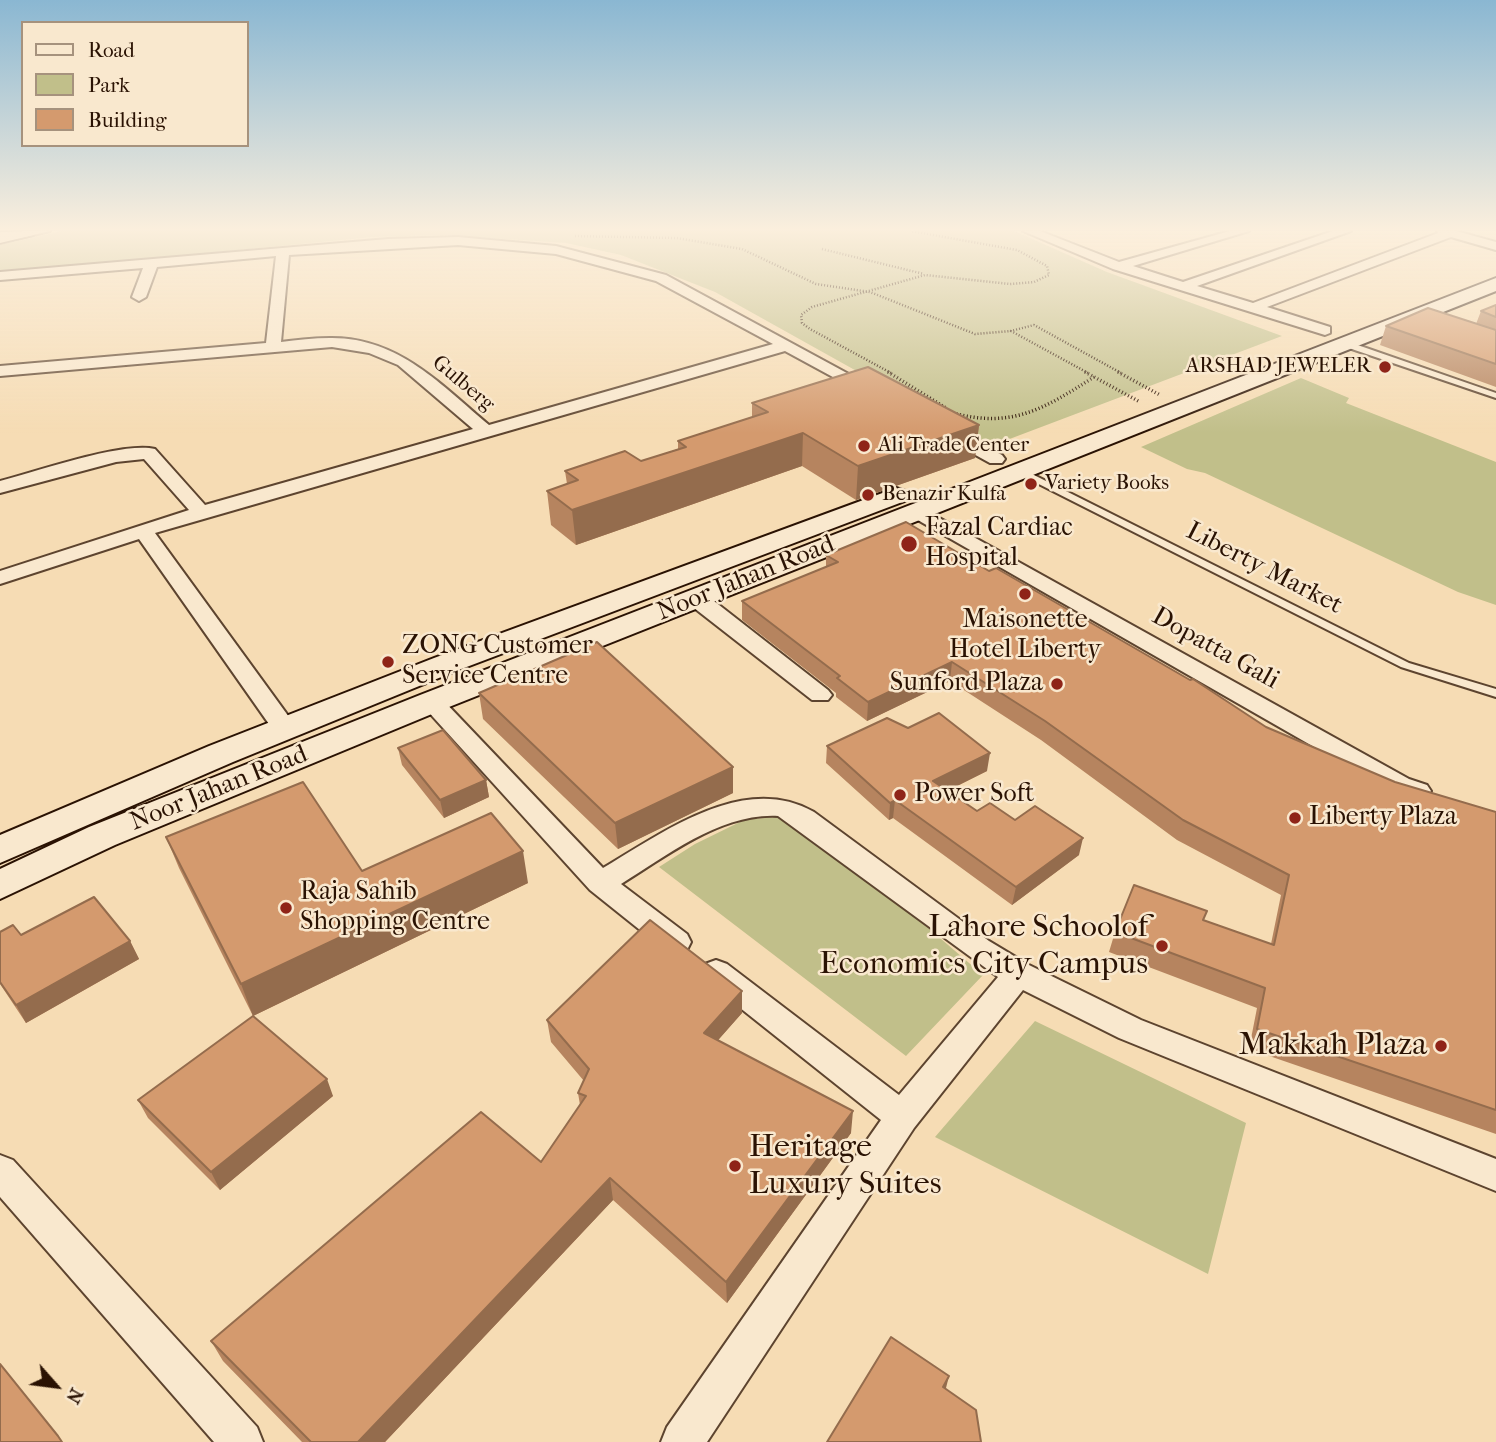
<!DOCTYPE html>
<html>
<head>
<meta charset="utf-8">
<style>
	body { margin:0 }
	#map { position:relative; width:1496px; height:1442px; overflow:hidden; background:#f6dcb4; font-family:"IM FELL French Canon",serif }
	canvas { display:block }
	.legend { position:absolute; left:21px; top:21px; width:228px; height:126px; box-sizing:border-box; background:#f9e8ce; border:2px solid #a6927d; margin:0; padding:9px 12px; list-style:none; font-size:21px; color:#2a1203 }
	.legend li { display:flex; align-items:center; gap:14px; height:35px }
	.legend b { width:35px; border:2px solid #a6927d }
	.north { position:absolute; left:21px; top:1351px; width:70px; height:70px; -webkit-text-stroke:5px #f9e8ce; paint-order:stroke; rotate:118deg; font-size:19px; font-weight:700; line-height:28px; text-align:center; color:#2a1203 }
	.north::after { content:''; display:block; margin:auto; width:24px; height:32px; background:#2a1203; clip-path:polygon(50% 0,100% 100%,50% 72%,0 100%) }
</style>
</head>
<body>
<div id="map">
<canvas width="1496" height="1442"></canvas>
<ul class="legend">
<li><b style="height:9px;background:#f9e8ce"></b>Road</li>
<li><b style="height:19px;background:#c1bf8a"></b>Park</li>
<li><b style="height:19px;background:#d49a6e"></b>Building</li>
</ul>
<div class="north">N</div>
</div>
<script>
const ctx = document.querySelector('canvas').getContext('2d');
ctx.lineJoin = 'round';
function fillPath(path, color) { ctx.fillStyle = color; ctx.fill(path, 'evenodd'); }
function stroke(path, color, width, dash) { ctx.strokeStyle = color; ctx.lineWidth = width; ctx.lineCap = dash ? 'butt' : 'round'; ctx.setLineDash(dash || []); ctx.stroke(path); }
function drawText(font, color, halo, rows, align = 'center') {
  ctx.font = font + ' "IM FELL French Canon",serif'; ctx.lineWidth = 5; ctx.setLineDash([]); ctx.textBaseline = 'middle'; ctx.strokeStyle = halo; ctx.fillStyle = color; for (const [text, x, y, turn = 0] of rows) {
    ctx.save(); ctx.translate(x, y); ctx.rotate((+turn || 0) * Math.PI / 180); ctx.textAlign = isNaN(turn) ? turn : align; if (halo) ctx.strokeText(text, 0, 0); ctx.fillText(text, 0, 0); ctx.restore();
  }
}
fillPath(new Path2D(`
	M62 231H1014L1107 272 1282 336 991 446 715 292 621 255 566 243 443 235 373 237 0 273V245Z
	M1301 378 1349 398 1346 403 1496 462V605L1458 592 1205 473 1187 469 1141 447Z
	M797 815 983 975 906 1056 659 867 695 844 744 820Z
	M1035 1021 1246 1123 1208 1274 935 1137Z`), '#c1bf8a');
const lane = new Path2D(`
	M1340 341H1346L1496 393V398L1340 345Z
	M1018 467 1409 663 1496 689V697L1401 667 1015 472V468Z`);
const street = new Path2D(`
	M25 231H50L0 243V235Z
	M1023 231H1040L1119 262 1230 231H1249L1133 266 1183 282 1333 231H1351L1197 286 1253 303 1438 233 1437 231H1456L1496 242V250L1451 237 1267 307 1330 327V333L1325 335 1113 269Z
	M458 237 556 246 666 275 880 391 878 395H866L785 351 155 533 297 728 294 734H276L139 539 0 584V571L189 510 144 459 116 462 0 493V481C35 472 123 441 155 449L205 505 473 429 398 365 369 353 332 347 0 376V366L266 343 276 256 157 267 146 297 139 301 132 297 143 268 0 280V272L388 239ZM458 245 556 254 656 281 773 344 489 425C441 385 398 337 330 338 314 338 297 340 281 342L289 255Z
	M947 427 1002 455 1005 459 1002 463H990L941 436 938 432 941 428Z
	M916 505 1409 779 1427 785 1431 791 1427 797 1418 800 1391 791 909 515 906 511Z
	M697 593 705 594 828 690 832 695 828 700H812L689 604 686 599Z
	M432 695 440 697 603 868C664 832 744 772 814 812L989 941 1029 965 1141 1020 1496 1159V1191L1119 1038 1023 990 914 1128 707 1442H661L667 1427 881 1120 705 980 701 972 705 964 716 960 727 964 899 1095 998 977 778 816C721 813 668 855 621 884L687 934 691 942 687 950 676 953 665 950 590 890 424 707 420 702 424 697Z
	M0 1155 13 1160 257 1427 263 1442H214L0 1197Z`);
const secondary = new Path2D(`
	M36 231 33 235 0 242V232Z
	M1496 278V291L444 709 115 845 0 899V869L89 827 420 695Z
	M896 488 905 491 909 496 905 501 456 671 233 762 0 863V835L209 746 434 658Z`);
stroke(lane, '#5d442f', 4);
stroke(street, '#5d442f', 4);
stroke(secondary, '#2a1203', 4);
stroke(new Path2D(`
	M575 236 677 238 742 249 816 284 870 292 975 334 1011 331
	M822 249 924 274
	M891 373 810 329 802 323 801 315 812 307 925 275 1010 284 1034 282 1049 275 1047 266 1017 250 911 231
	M1088 373 1011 331 1034 325 1121 373`), '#2a1203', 2.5, [1, 2]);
stroke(new Path2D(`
	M888 372 946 408
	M1085 372 1140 402
	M1118 372 1160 395
	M953 413C1013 429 1045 408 1094 377`), '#2a1203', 3.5, [1, 2.5]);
fillPath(lane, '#f9e8ce');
fillPath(street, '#f9e8ce');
fillPath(secondary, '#f9e8ce');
fillPath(new Path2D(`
	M1496 305V387L1380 345 1386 326 1476 324 1481 311Z
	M752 403 979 425 975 458 856 500 802 466 576 545 551 525 547 491 567 484 565 471 641 461 678 449V441L752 417Z
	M826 555 989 571 1266 727 1395 782 1496 812V1134L1249 1049 1257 1008 1109 952 1115 932 1203 920 1271 944 1281 895 1177 840 1041 740 950 681 867 721 836 697V693L742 620V601L826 567Z
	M479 693 733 767V793L618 849 483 719Z
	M827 746 987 771 947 791 977 811 1015 820 1079 855 1012 905 893 818 889 820 826 763Z
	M398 748 486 780 489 797 444 818 402 765Z
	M166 837 362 871 528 883 253 1016 333 1096 220 1190 148 1118 138 1100 253 1016 179 868Z
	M0 932 21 935 130 941 139 959 26 1023 0 984Z
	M742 991V1013L718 1040 851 1133 727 1303 613 1200 385 1442H302L223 1361 211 1341 541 1162 580 1105 578 1093 584 1081 551 1042 547 1020Z`), '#b6845f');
fillPath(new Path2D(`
	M979 425 975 458 856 500 858 466Z
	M803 433 802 466 576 545 572 510Z
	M952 662 950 681 867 721 868 702Z
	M990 753 987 771 931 799 933 781Z
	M733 767V793L618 849 615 823Z
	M486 780 489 797 444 818 440 800Z
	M895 800 893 818 889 820 890 803Z
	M1083 838 1079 855 1012 905 1016 887Z
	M523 851 528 883 253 1016 241 984Z
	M130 941 139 959 26 1023 16 1005Z
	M742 991V1013L705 1055 704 1033Z
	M327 1079 333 1096 220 1190 211 1172Z
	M853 1111 851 1133 727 1303 726 1282Z
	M610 1178 613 1200 385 1442H358Z
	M949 1376 945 1392 943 1387Z`), '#946c4d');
const building = new Path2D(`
	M1496 305V317L1481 311Z
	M1428 308 1496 330V364L1386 326Z
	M868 367 979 425 858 466 803 433 572 510 547 491 578 480 565 471 625 451 641 461 686 447 678 441 768 412 752 403Z
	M906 522 989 571 996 568 1190 680 1193 679 1266 727 1395 782 1496 812V1110L1257 1029 1265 988 1115 932 1134 885 1207 911 1203 920 1274 945 1289 875 1183 820 1045 721 952 662 868 702 837 678 840 676 742 601 838 562 826 555Z
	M597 642 733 767 615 823 479 693Z
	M939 713 990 753 933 781 977 811 990 803 1015 820 1035 806 1083 838 1016 887 895 800 890 803 827 746 887 718 908 728Z
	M443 730 486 780 440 800 398 748Z
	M303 782 362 871 491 813 523 851 241 984 166 837Z
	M94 897 130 941 16 1005 0 982V932L13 925 21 935Z
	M650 920 742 991 704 1033 853 1111 726 1282 610 1178 358 1442H311L211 1341 481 1112 541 1162 586 1096 578 1093 589 1069 547 1020Z
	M253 1016 327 1079 211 1172 138 1100Z
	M891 1337 949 1376 943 1387 976 1410 981 1442H827Z
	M0 1364 58 1436 62 1442H0Z`);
fillPath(building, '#d49a6e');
stroke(building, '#946c4d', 2);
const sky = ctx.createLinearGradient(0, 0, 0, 433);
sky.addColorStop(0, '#8ab7d2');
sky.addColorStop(0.53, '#fbefdd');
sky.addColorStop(1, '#fbefdd00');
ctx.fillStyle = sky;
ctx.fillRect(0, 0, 1496, 433);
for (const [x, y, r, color] of [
	[1385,367,7,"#8f2418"],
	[864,446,7,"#8f2418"],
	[1031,484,7,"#8f2418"],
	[868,495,7,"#8f2418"],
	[909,544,9,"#8f2418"],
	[1025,594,7,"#8f2418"],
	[388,662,7,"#8f2418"],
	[1057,684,7,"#8f2418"],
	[900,795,7,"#8f2418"],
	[1295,818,7,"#8f2418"],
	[286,908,7,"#8f2418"],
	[1162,946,7,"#8f2418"],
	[1441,1046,7,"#8f2418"],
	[735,1166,7,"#8f2418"]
]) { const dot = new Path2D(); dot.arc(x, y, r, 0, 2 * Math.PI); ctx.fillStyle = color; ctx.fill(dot); stroke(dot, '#f9e8ce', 2.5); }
drawText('21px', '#2a1203', '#f9e8ce', [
	["ARSHAD JEWELER",1371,367,"right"],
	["Ali Trade Center",878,446],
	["Variety Books",1045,484],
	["Benazir Kulfa",882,495]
], 'left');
drawText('21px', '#2a1203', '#f9e8ce', [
	["Gulberg",463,384,40]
]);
drawText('26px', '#2a1203', '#f9e8ce', [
	["Fazal Cardiac",925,529],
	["Hospital",925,559],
	["Maisonette",1025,621,"center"],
	["Hotel Liberty",1025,651,"center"],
	["ZONG Customer",402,647],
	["Service Centre",402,677],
	["Sunford Plaza",1043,684,"right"],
	["Power Soft",914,795],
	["Liberty Plaza",1309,818],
	["Raja Sahib",300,893],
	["Shopping Centre",300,923]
], 'left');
drawText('26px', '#2a1203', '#f9e8ce', [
	["Liberty Market",1264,569,27],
	["Noor Jahan Road",746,579,-22],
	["Dopatta Gali",1215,649,29],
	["Noor Jahan Road",219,789,-22]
]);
drawText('32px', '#2a1203', '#f9e8ce', [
	["Lahore Schoolof",1148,928],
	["Economics City Campus",1148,965],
	["Makkah Plaza",1427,1046],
	["Heritage",749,1148,"left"],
	["Luxury Suites",749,1185,"left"]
], 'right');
</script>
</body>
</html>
